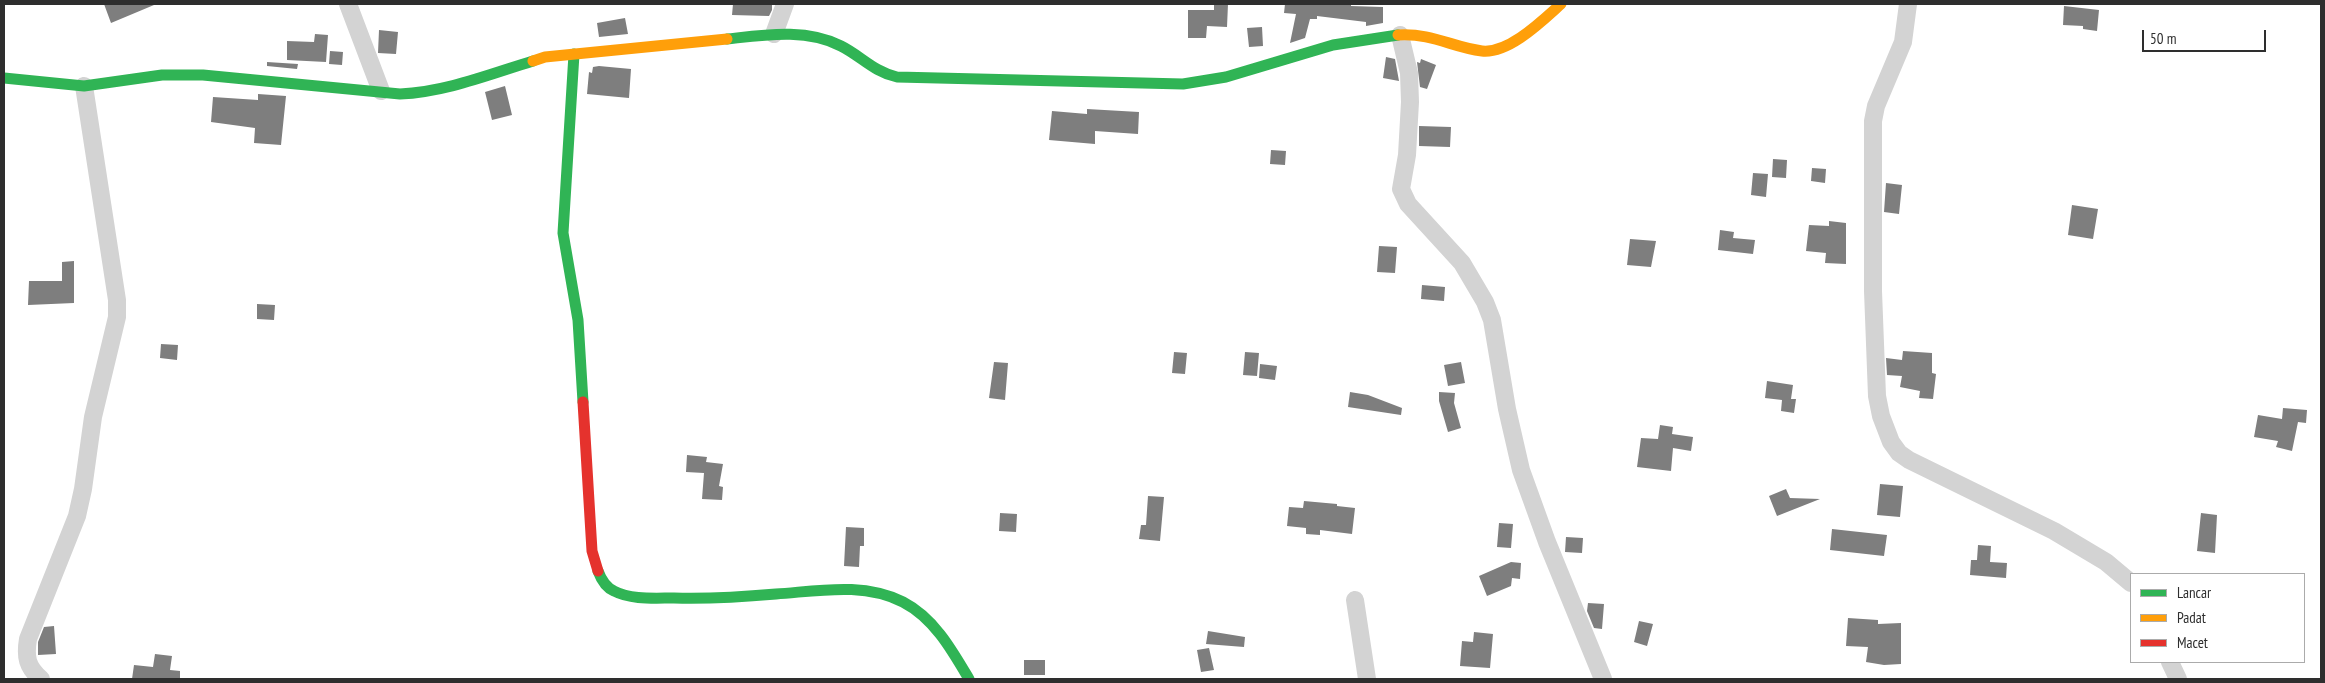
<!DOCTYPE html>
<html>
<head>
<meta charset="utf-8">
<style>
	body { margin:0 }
	#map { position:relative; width:2325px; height:683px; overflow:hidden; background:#fff; font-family:"PT Sans Narrow",sans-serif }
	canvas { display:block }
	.frame { position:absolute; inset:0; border:5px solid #2e2e2e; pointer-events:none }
	.legend { position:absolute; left:2130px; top:573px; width:175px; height:90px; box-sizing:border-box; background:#fff; border:1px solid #ababab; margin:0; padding:6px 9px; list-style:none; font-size:15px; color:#2e2e2e }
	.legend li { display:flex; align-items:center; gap:10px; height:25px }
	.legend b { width:25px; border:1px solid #ababab }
	.scale { position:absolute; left:2142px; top:30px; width:124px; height:22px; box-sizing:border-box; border:2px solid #2e2e2e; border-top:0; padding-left:6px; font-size:15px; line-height:18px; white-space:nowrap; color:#2e2e2e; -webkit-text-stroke:4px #fff; paint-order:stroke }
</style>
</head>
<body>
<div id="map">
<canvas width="2325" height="683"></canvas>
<div class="frame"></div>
<ul class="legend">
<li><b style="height:6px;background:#30b455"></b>Lancar</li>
<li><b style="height:6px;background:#ff9f0a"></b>Padat</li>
<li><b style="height:6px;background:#e5322d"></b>Macet</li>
</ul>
<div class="scale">50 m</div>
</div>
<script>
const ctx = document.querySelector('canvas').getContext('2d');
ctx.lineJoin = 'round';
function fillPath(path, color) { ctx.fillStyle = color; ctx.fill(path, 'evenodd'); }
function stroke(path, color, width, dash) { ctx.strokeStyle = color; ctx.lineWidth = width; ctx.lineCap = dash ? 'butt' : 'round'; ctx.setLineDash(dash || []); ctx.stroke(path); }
fillPath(new Path2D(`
	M104 4H153L154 5 111 23Z
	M733 4H772V10L769 16 732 15Z
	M1214 4H1228L1227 27 1207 26 1206 38H1188V10H1214Z
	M1285 4H1351V6L1383 7V23L1366 26V22L1317 16V19H1310L1305 38 1290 43 1296 14 1284 13Z
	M2064 6 2099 10 2097 31 2083 29V26L2063 25Z
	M625 18 628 34 599 37 597 23Z
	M1262 27 1263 46 1249 47 1247 28Z
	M379 30 398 32 396 54 378 53Z
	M315 34 328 35 326 62 287 60V41L314 42Z
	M330 51 343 52 342 65 329 64Z
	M1386 57 1395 59 1399 81 1383 78Z
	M1421 59 1436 65 1427 89 1420 87 1417 62 1420 63Z
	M267 62 298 64 297 69 267 66Z
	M599 66 631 69 629 98 587 94 589 72 592 73 593 67Z
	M505 86 512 115 492 120 485 92Z
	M258 94 286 96 281 145 254 143 255 128 211 122 213 97 258 100Z
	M1087 109 1139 112 1138 134 1095 131V144L1049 140 1052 111 1087 114Z
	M1419 126 1451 127 1450 147 1419 146Z
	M1271 150 1286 151 1285 165 1270 164Z
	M1773 159 1787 160 1786 178 1772 177Z
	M1812 168 1826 169 1825 183 1811 181Z
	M1753 173 1768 174 1766 197 1751 195Z
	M1886 183 1902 185 1899 214 1884 212Z
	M2072 205 2098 209 2093 239 2068 235Z
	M1829 221 1846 223V264L1825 263 1826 253 1806 251 1809 225 1829 226Z
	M1720 230 1734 232 1733 238 1755 240 1753 254 1718 250Z
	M1630 239 1656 241 1651 267 1627 265Z
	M1379 246 1397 247 1395 273 1377 272Z
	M74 261V303L28 305 29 281H62V262Z
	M1422 285 1445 287 1444 301 1421 299Z
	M257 304 275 305 274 320 257 319Z
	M161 344 178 345 177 360 160 358Z
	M1903 351 1932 353V373L1936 374 1933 399 1919 398 1920 391 1900 387 1902 376 1887 375 1886 358 1902 360Z
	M1174 352 1187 353 1185 374 1172 373Z
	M1245 352 1259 353 1257 376 1243 375Z
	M994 362 1008 363 1005 400 989 398Z
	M1461 362 1465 383 1448 386 1444 365Z
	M1260 364 1277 366 1275 380 1259 378Z
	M1767 381 1793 385 1791 399H1796L1794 413 1781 411 1782 400 1765 398Z
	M1350 392 1368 395 1402 408 1401 415 1348 407Z
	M1439 392 1455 393 1454 403 1461 428 1448 432 1439 401Z
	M2283 408 2307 410 2306 423 2298 422 2292 451 2276 447 2278 441 2254 437 2258 415 2282 419Z
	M1660 425 1673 427 1672 434 1693 437 1691 451 1673 448 1671 471 1637 467 1641 438 1658 439Z
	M687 455 707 457 706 462 723 464 719 486 723 487 722 500 702 499 704 473 686 472Z
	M1880 484 1903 486 1900 517 1877 515Z
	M1786 489 1790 498 1820 499 1777 516 1769 496Z
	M1148 496 1164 497 1160 541 1139 539 1141 525H1146Z
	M1304 501 1337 504V506L1355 508 1352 534 1320 530V535L1306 534V528L1287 526 1289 507 1303 508Z
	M1000 513 1017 514 1016 532 999 531Z
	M2201 513 2217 515 2215 553 2197 551Z
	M1499 523 1513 524 1511 548 1497 547Z
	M846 527 864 528V546H860L859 567 844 566Z
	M1832 529 1887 535 1884 556 1830 550Z
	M1566 537 1583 538 1582 553 1565 552Z
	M1978 545 1991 546 1990 562 2007 563 2006 578 1970 575 1971 560H1977Z
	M1511 562 1521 563 1520 579 1512 578 1511 586 1487 596 1479 576Z
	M1588 603 1604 604 1602 629 1594 628 1587 611Z
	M1848 618 1878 620V624L1901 623V664L1884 665 1866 662 1868 647 1846 646Z
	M1639 621 1653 624 1647 646 1634 642Z
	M54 626 56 654 38 655V642L44 627Z
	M1208 631 1245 637 1244 647 1206 644Z
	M1474 632 1493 634 1490 668 1460 666 1462 641 1473 642Z
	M1209 648 1214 670 1201 672 1197 650Z
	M155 654 172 656 170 670 180 671V679H132L134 665 153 667Z
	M1024 660H1045V675H1024Z`), '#7e7e7e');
stroke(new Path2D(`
	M348 4 381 91
	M1908 4 1903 42 1876 106 1873 121V291L1877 396 1881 416 1891 442 1899 453 1909 460 2054 531 2106 562 2131 583
	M774 34 785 4
	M1400 35 1409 73 1410 102 1407 155 1401 189 1408 204 1462 263 1485 302 1492 320 1507 409 1521 470 1547 542 1603 679
	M1355 600 1367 679
	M2170 662 2178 679
	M41 679C27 667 25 657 28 639L77 516 83 489 93 417 117 317V300L84 86`), '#d3d3d3', 18);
stroke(new Path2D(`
	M727 39C764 35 806 28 841 46 861 56 874 72 897 77L1183 84 1226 77 1333 45 1398 35
	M574 54 563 233 578 320 583 402
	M4 78 84 86 162 75H203L400 94C446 92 490 74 533 61
	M598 571C601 579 605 587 614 591 631 600 654 598 674 598 708 599 742 597 776 594 819 591 863 582 903 602 934 618 952 650 969 679`), '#30b455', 11);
stroke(new Path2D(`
	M1398 35C1433 33 1451 47 1482 51 1509 54 1543 20 1561 4
	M533 61 545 57 727 39`), '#ff9f0a', 11);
stroke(new Path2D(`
	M583 402 592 551 598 571`), '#e5322d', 11);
</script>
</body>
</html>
